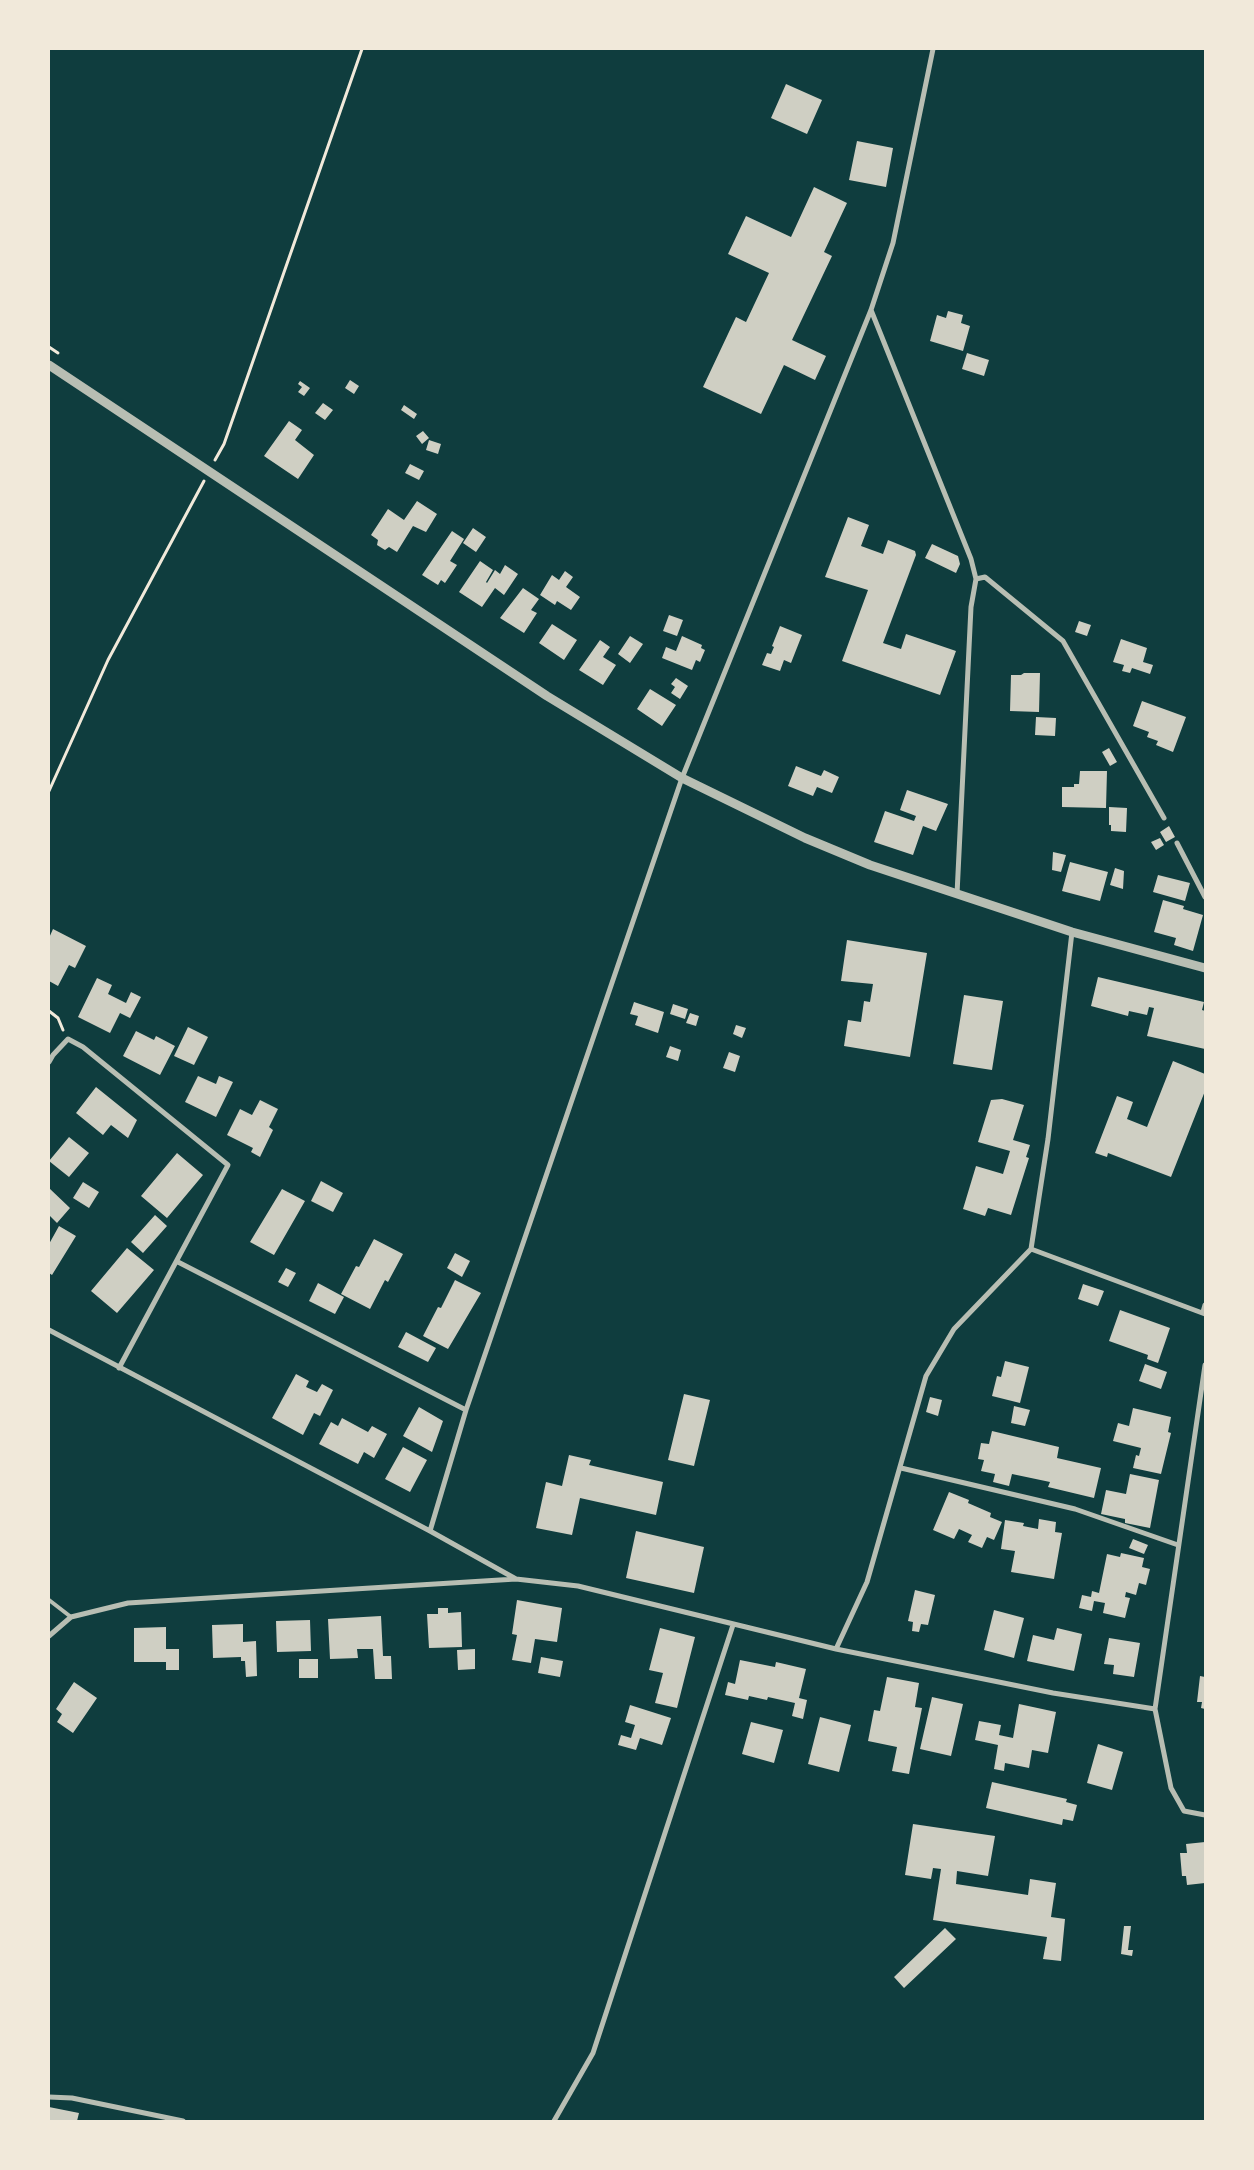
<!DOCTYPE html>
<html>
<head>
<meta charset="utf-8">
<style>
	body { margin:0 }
	#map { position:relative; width:1254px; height:2170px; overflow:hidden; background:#0f3d3e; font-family:Spectral,serif }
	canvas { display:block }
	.frame { position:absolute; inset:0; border:50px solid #f1e9da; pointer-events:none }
</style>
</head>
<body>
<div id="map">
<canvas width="1254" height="2170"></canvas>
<div class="frame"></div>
</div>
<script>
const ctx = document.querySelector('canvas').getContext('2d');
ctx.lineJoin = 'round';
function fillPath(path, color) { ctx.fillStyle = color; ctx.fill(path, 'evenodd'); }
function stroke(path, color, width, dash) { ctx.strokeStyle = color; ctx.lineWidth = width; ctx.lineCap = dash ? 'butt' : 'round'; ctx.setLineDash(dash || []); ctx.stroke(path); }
fillPath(new Path2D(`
	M786 84 822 100 807 134 771 118Z
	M857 141 893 148 886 187 849 180Z
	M814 187 847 203 824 252 832 256 792 340 826 356 815 380 784 365 761 414 703 387 736 317 746 322 769 273 728 254 746 216 791 237Z
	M948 311 963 315 961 323 970 326 963 351 930 341 937 315 946 318Z
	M967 353 989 360 984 376 962 369Z
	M350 380 359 386 354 394 345 388Z
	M300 381 310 388 304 396 298 392 302 387 298 384Z
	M323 403 333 410 325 420 315 413Z
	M404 405 417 414 414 419 401 410Z
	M289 421 302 430 295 440 314 455 298 479 264 456Z
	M423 431 429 438 422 444 416 436Z
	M429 440 441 444 438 454 426 450Z
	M410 464 424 471 419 480 405 473Z
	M417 501 437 514 426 532 413 526 397 552 389 547 385 550 377 545 378 540 371 535 388 509 404 520Z
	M848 517 869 525 861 546 883 554 888 540 915 551 916 555 883 643 901 649 906 634 956 651 940 695 842 661 868 590 825 577Z
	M473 528 486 537 476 552 463 543Z
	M452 531 464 539 450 561 457 565 445 583 441 580 438 585 422 575Z
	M932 544 958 556 960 564 956 573 925 558Z
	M480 561 493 570 486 582 487 583 495 570 500 574 505 565 518 574 504 595 495 588 482 607 459 592Z
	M565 571 573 577 566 587 580 597 571 610 557 601 555 605 540 595 552 575 559 580Z
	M523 588 539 599 531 610 537 613 524 633 500 618Z
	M669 615 683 620 677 636 663 631Z
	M1079 621 1091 625 1087 636 1075 632Z
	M552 624 577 640 564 660 539 643Z
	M780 626 802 635 791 663 784 660 780 671 762 665 767 653 771 654 774 647 772 646Z
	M630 636 643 644 630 663 618 654Z
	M682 636 702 645 701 648 705 650 700 662 696 660 692 670 662 658 666 647 676 651Z
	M1121 639 1147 648 1143 662 1153 665 1150 674 1132 668 1130 673 1122 671 1124 665 1113 662Z
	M600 640 610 647 603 657 616 665 603 685 579 670Z
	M1024 673H1040L1039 712 1010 711 1011 675H1021Z
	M676 678 688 686 680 699 671 693 675 687 671 684Z
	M650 689 676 705 662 726 637 709Z
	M1142 701 1186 717 1173 752 1156 745 1158 741 1147 737 1149 732 1133 726Z
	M1036 717 1056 718 1055 736 1035 735Z
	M1109 748 1117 762 1110 766 1102 752Z
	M796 766 821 776 824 770 839 777 832 793 817 787 813 796 788 786Z
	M1080 771H1107L1106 808 1062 807V787H1074V784H1079Z
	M907 790 948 804 936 831 923 826 913 855 874 842 885 811 914 821 916 816 900 810Z
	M1109 807 1127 808 1126 832 1111 831V825H1109Z
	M1169 826 1175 837 1166 842 1160 832Z
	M1160 838 1164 845 1156 850 1151 842Z
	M1053 852 1066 855 1061 872 1052 870Z
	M1070 862 1108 872 1100 901 1062 891Z
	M1115 868 1124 871 1123 889 1110 885Z
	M1158 875 1190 883 1185 901 1153 892Z
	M1163 900 1184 906 1183 909 1203 915 1193 951 1174 945 1176 938 1154 932Z
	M53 929 86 946 75 968 69 965 58 986 49 981V938Z
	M847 940 927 953 910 1057 844 1046 848 1020 861 1022 864 1001 870 1002 873 984 841 981Z
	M1098 977 1204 1002 1202 1010 1205 1011V1049L1147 1036 1154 1008 1149 1007 1147 1015 1129 1011 1128 1016 1091 1006Z
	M97 978 112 985 108 994 126 1003 131 992 141 997 130 1018 120 1013 110 1033 78 1017Z
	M964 995 1003 1001 992 1070 953 1064Z
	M634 1002 664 1012 658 1033 635 1025 638 1016 630 1014Z
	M673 1004 688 1009 685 1019 670 1014Z
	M690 1013 699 1016 696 1026 686 1023Z
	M736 1025 746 1028 742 1038 733 1034Z
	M188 1027 208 1037 194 1065 174 1056Z
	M136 1031 154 1040 156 1036 175 1046 160 1075 123 1056Z
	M670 1046 681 1050 678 1061 666 1057Z
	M729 1052 740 1056 735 1072 723 1068Z
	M1173 1061 1205 1074V1091L1171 1177 1108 1153 1107 1157 1095 1153 1117 1096 1133 1102 1127 1119 1147 1127Z
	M198 1076 216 1084 219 1076 233 1082 216 1117 185 1102Z
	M96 1087 137 1120 128 1138 111 1125 103 1135 76 1113Z
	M1002 1099 1024 1105 1013 1140 1030 1145 1026 1157 1029 1158 1011 1215 988 1208 985 1216 963 1209 976 1166 1003 1174 1010 1151 978 1142 991 1100Z
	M260 1100 278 1109 269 1127 273 1130 260 1157 251 1152 253 1148 227 1135 240 1109 252 1115Z
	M69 1137 89 1153 69 1177 49 1161Z
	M177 1153 203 1175 167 1218 141 1196Z
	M321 1181 343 1193 333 1212 311 1201Z
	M83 1182 99 1192 89 1208 73 1198Z
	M49 1188 70 1208 57 1223 49 1215Z
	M282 1189 305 1201 274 1255 250 1242Z
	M155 1215 167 1226 143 1253 131 1242Z
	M59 1226 76 1236 52 1275 49 1273V1244Z
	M374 1239 403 1254 388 1282 385 1280 370 1309 341 1294 356 1266 359 1267Z
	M127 1248 154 1270 117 1313 91 1291Z
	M455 1253 470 1261 462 1277 447 1268Z
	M286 1268 296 1273 288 1287 278 1282Z
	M455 1280 481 1293 448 1349 423 1336 438 1307 441 1308Z
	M318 1283 344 1297 335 1314 309 1301Z
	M1083 1284 1104 1291 1098 1306 1078 1299Z
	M1120 1310 1170 1328 1158 1363 1147 1359 1148 1355 1109 1341Z
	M406 1332 436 1348 428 1362 398 1347Z
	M1005 1361 1029 1367 1020 1403 992 1396 997 1376 1001 1377Z
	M1145 1364 1167 1372 1161 1389 1139 1381Z
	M296 1374 309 1381 306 1387 317 1392 322 1384 333 1390 320 1416 314 1413 303 1435 272 1418Z
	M684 1394 710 1400 694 1466 668 1460Z
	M930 1397 942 1400 938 1416 926 1412Z
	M1014 1406 1030 1410 1025 1426 1011 1423Z
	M419 1407 443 1421 432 1452 403 1436Z
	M1133 1408 1171 1417 1168 1432 1171 1433 1161 1474 1133 1468 1136 1455 1139 1456 1141 1448 1113 1441 1118 1423 1129 1426Z
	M342 1418 368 1432 372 1426 387 1434 374 1458 364 1452 358 1464 319 1444 331 1422 338 1426Z
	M992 1431 1059 1447 1057 1458 1101 1468 1094 1498 1048 1487 1050 1482 1012 1474 1009 1486 993 1482 995 1474 981 1471 984 1460 978 1459 981 1443 989 1444Z
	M403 1447 427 1460 410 1492 385 1479Z
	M569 1455 591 1460 589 1465 663 1482 656 1515 580 1498 572 1535 536 1528 546 1482 562 1486Z
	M1130 1474 1159 1480 1150 1528 1125 1523V1519L1101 1514 1106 1490 1126 1494Z
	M949 1492 969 1500 968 1503 991 1513 990 1517 1002 1522 994 1540 987 1537 982 1548 968 1542 972 1535 959 1529 954 1539 933 1530Z
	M1039 1519 1056 1522 1055 1532 1062 1533 1054 1579 1011 1572 1015 1551 1001 1549 1005 1520 1024 1523 1023 1526 1038 1529Z
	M636 1531 704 1547 694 1593 626 1578Z
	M1133 1539 1148 1545 1144 1554 1129 1548Z
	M1121 1553 1144 1558 1142 1567 1150 1569 1146 1585 1139 1583 1136 1595 1126 1592 1125 1597 1130 1598 1125 1618 1103 1613 1105 1603 1094 1601 1092 1611 1079 1608 1082 1595 1091 1597 1092 1591 1099 1593 1107 1554 1120 1557Z
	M915 1590 935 1595 928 1625 921 1624 919 1632 912 1631 913 1622 908 1621Z
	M517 1600 562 1608 557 1642 535 1639 531 1663 512 1660 517 1635 512 1634Z
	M438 1608H448V1613L461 1612 462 1647 429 1648 427 1614H438Z
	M994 1610 1024 1618 1014 1658 984 1650Z
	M381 1616 383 1656H391L392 1679H375L373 1649H357L358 1658 330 1659 328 1619Z
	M310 1620 311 1651 277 1652 276 1621Z
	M243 1624V1642L256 1641 257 1676 246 1677 245 1661H241V1657L213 1658 212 1625Z
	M166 1627V1649H179V1670H166V1662H134V1628Z
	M660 1628 695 1637 677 1708 655 1703 663 1673 649 1670Z
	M1057 1628 1082 1634 1074 1671 1027 1661 1033 1635 1054 1640Z
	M1109 1638 1140 1643 1134 1677 1113 1674 1114 1665 1104 1664Z
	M475 1649V1669L458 1670 457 1650Z
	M541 1657 563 1661 560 1677 538 1673Z
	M299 1659H318V1678H299Z
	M740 1660 775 1667 776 1662 806 1669 799 1698 807 1700 803 1719 792 1716 795 1703 768 1697 767 1700 749 1696 748 1700 725 1695 728 1682 735 1684Z
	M1200 1676 1205 1677V1709L1201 1708 1202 1702H1197Z
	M887 1677 919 1683 915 1707 922 1708 909 1774 892 1771 897 1747 868 1741 874 1710 880 1711Z
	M74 1682 97 1698 73 1733 57 1722 62 1714 56 1709Z
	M932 1697 963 1704 951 1756 920 1749Z
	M1019 1704 1056 1712 1048 1753 1032 1750 1029 1768 1005 1763 1004 1771 994 1769 998 1745 975 1740 979 1721 1001 1725 999 1735 1013 1738Z
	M630 1705 671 1718 662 1745 640 1738 636 1750 618 1745 621 1735 631 1738 635 1725 625 1722Z
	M820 1717 851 1725 839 1772 808 1764Z
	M751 1722 783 1730 774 1763 742 1754Z
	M1098 1744 1123 1752 1112 1790 1087 1783Z
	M992 1782 1067 1799 1066 1802 1077 1805 1073 1821 1063 1819 1062 1825 986 1808Z
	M913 1824 995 1836 988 1876 957 1871 956 1884 1028 1895 1030 1879 1056 1883 1051 1917 1065 1919 1061 1961 1043 1959 1047 1937 933 1920 941 1869 933 1868 931 1879 905 1875Z
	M1205 1842V1883L1187 1885 1186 1876H1182L1180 1853H1187L1186 1844Z
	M1124 1926H1131L1128 1950H1133L1132 1956 1121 1954Z
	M945 1928 956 1939 904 1988 894 1977Z
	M49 2107 79 2113 77 2121H49Z`), '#cfcfc3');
stroke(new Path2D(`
	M49 347 58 353
	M215 460 224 444 362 49
	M49 791 108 660 204 481
	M49 1011 58 1018 63 1030`), '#f1e9da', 3);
stroke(new Path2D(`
	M49 1600 71 1617`), '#b8beb3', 4);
stroke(new Path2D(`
	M871 310 971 559 976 579 971 607 957 894
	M976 579 985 577 1063 641 1164 818
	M1177 843 1205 897
	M49 1062 53 1055 68 1039 83 1047 228 1165 119 1368
	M1031 1249 1048 1139 1072 932
	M1031 1249 1205 1314
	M178 1262 466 1410
	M1203 1312 1205 1305
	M49 1330 430 1531
	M1205 1365 1155 1709 1171 1788 1184 1811 1205 1815
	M901 1468 1075 1509 1178 1545
	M516 1579 430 1531 466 1410 682 778 871 310 893 243 933 49
	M49 1636 71 1617 128 1603 516 1579 578 1586 836 1649 1053 1693 1155 1709
	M836 1649 867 1582 926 1376 954 1329 1031 1249
	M49 2097 72 2098 183 2121
	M554 2121 593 2053 733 1625`), '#b8beb3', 5);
stroke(new Path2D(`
	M49 365 547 696 682 778 805 838 870 865 1072 932 1205 968`), '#b8beb3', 9);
</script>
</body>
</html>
